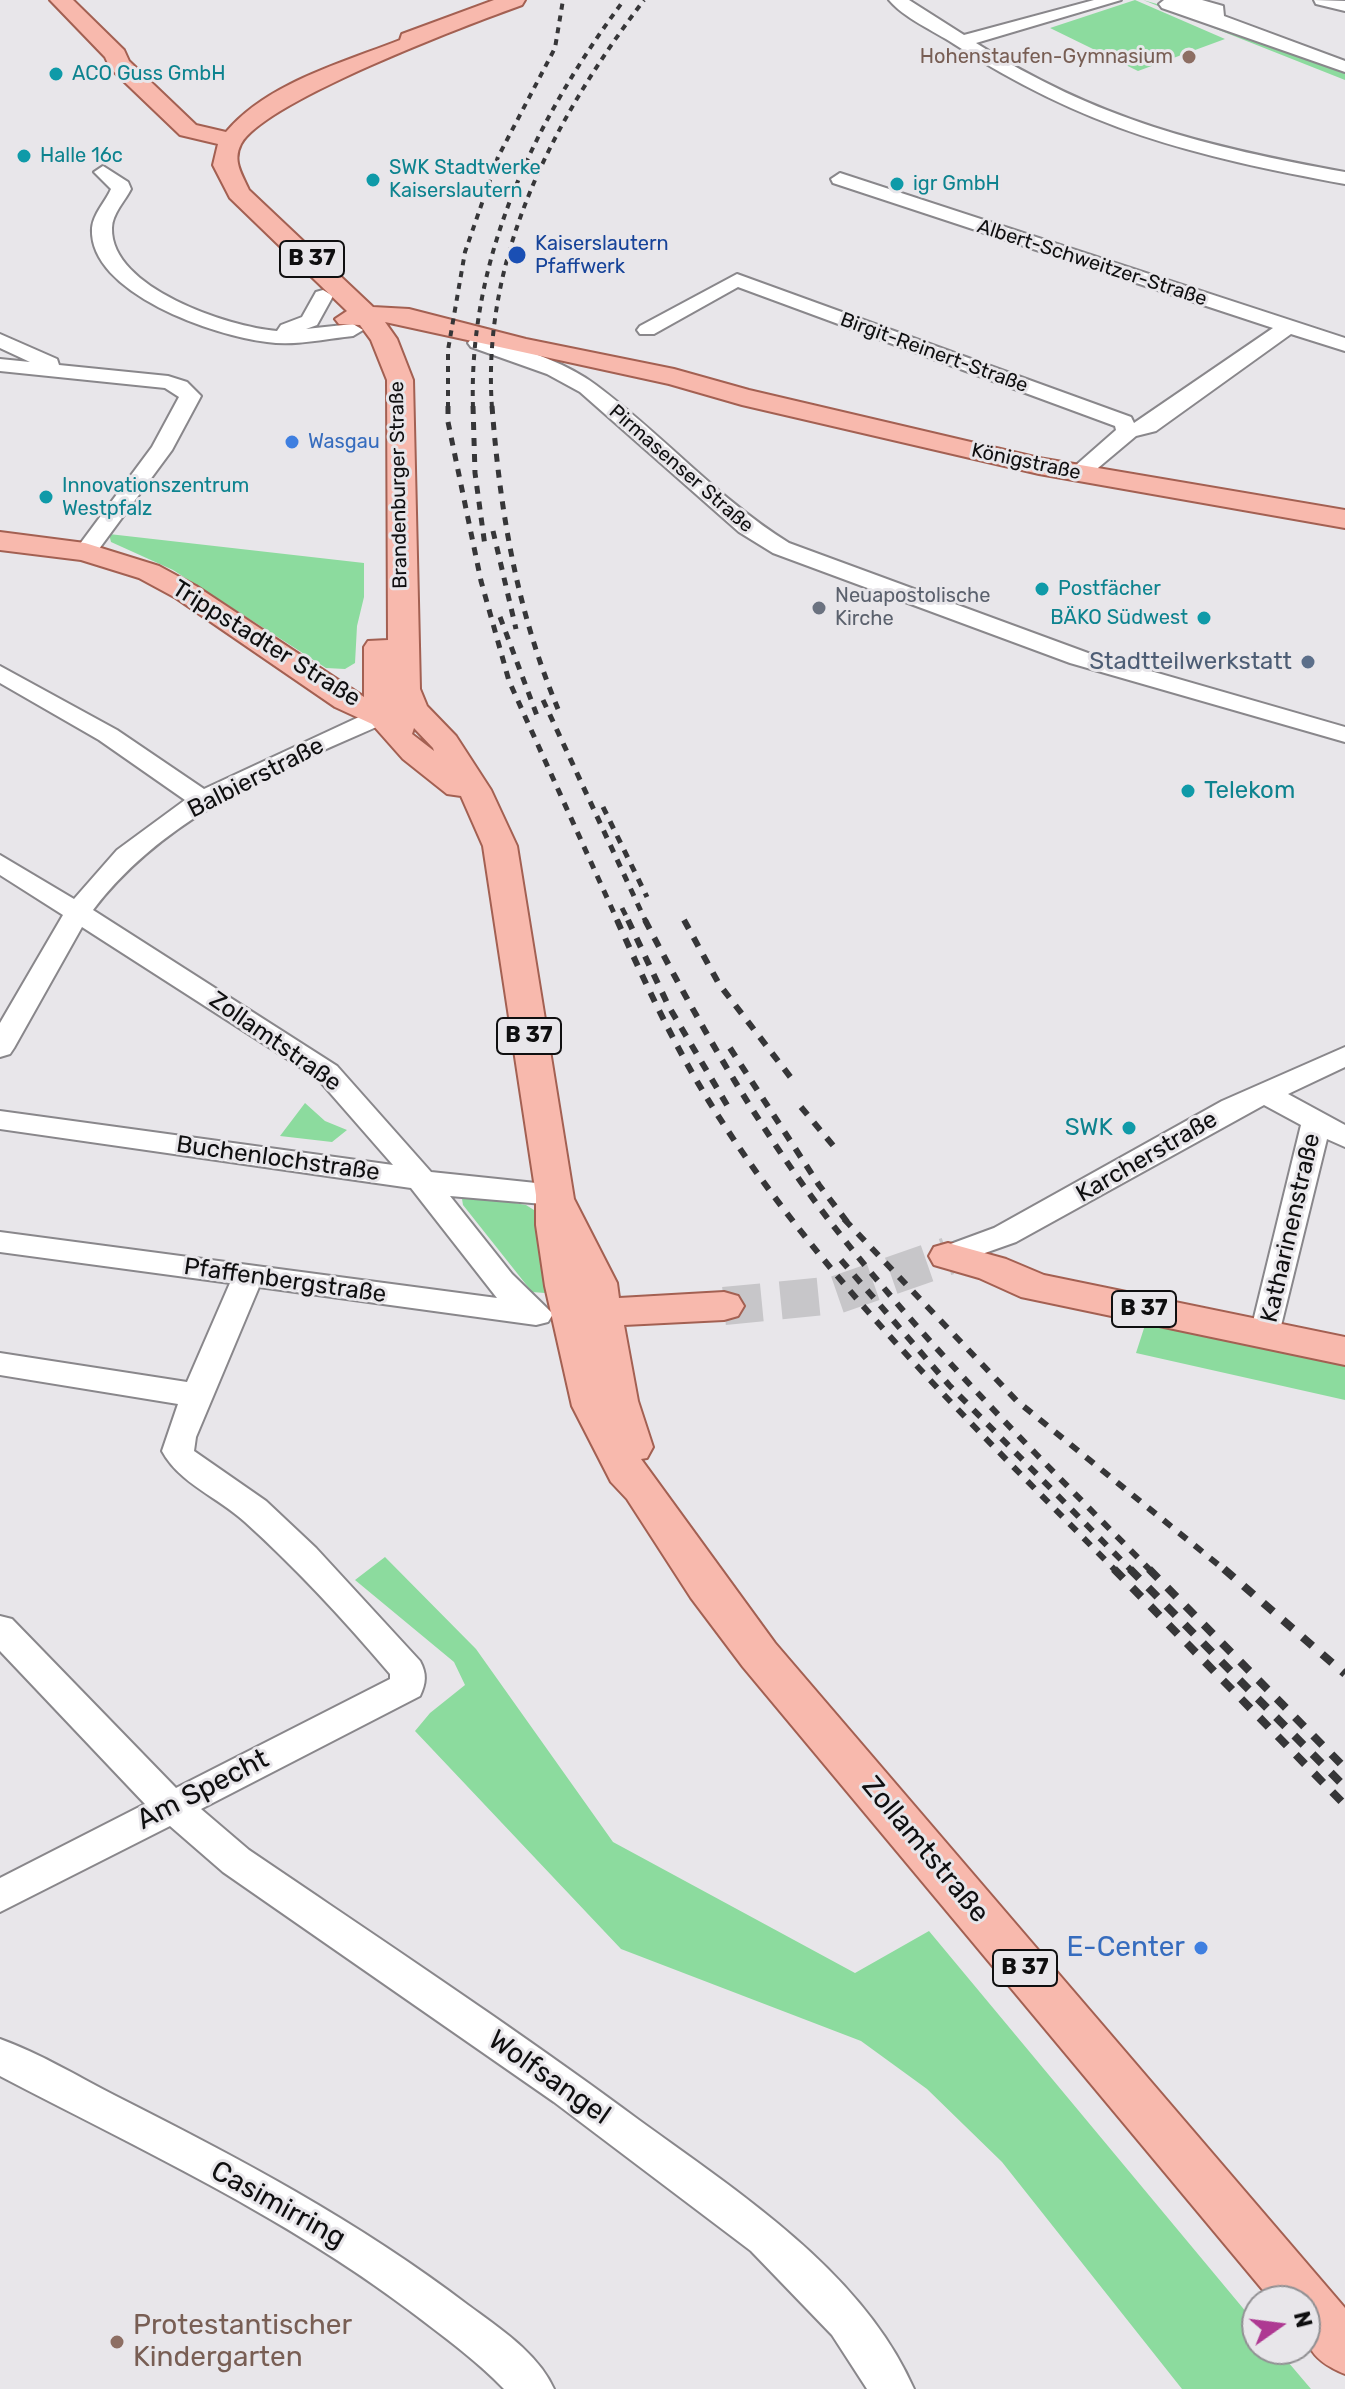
<!DOCTYPE html>
<html>
<head>
<meta charset="utf-8">
<style>
	body { margin:0 }
	#map { position:relative; width:1345px; height:2389px; overflow:hidden; background:#e8e6ea; font-family:Rubik,sans-serif }
	canvas { display:block }
	.north { position:absolute; left:1241px; top:2285px; width:80px; height:80px; box-sizing:border-box; background:#e8e6ea; border:2px solid #919093; border-radius:50%; rotate:76deg; font-size:22px; font-weight:700; line-height:32px; text-align:center; color:#0f0f10 }
	.north::after { content:''; display:block; margin:auto; width:28px; height:36px; background:#ae3992; clip-path:polygon(50% 0,100% 100%,50% 72%,0 100%) }
</style>
</head>
<body>
<div id="map">
<canvas width="1345" height="2389"></canvas>
<div class="north">N</div>
</div>
<script>
const ctx = document.querySelector('canvas').getContext('2d');
ctx.lineJoin = 'round';
function fillPath(path, color) { ctx.fillStyle = color; ctx.fill(path, 'evenodd'); }
function stroke(path, color, width, dash) { ctx.strokeStyle = color; ctx.lineWidth = width; ctx.lineCap = dash ? 'butt' : 'round'; ctx.setLineDash(dash || []); ctx.stroke(path); }
function drawText(font, color, halo, rows, align = 'center') {
  ctx.font = font + ' Rubik,sans-serif'; ctx.lineWidth = 6; ctx.setLineDash([]); ctx.textBaseline = 'middle'; ctx.strokeStyle = halo; ctx.fillStyle = color; for (const [text, x, y, turn = 0] of rows) {
    ctx.save(); ctx.translate(x, y); ctx.rotate((+turn || 0) * Math.PI / 180); ctx.textAlign = isNaN(turn) ? turn : align; if (halo) ctx.strokeText(text, 0, 0); ctx.fillText(text, 0, 0); ctx.restore();
  }
}
fillPath(new Path2D(`
	M1135 0 1225 39 1138 71 1050 28Z
	M1143 0 1216 21 1345 73V80Z
	M109 534 364 563V597L357 626 355 663 345 669 326 668 173 570 111 542Z
	M305 1103 325 1121 347 1130 332 1142 280 1136Z
	M475 1196 526 1205 534 1210 545 1293 532 1292 463 1205 462 1199Z
	M1146 1322 1345 1363V1400L1136 1353Z
	M385 1557 476 1649 613 1842 855 1973 929 1931 1257 2325V2349H1277L1311 2389H1182L1002 2162 927 2089 861 2041 621 1949 415 1731 430 1713 465 1685 454 1662 355 1580Z`), '#8cdb9e');
stroke(new Path2D(`
	M724 1306 836 1295 948 1256`), '#c7c6c9', 38, [38, 19]);
const minor = new Path2D(`
	M889 0H909L964 35 1094 0H1121L976 43C1097 120 1206 147 1345 172V184C1193 156 1085 129 954 44 934 31 904 18 889 0Z
	M1164 0H1202L1223 6 1224 16 1345 61V72L1162 8 1159 4Z
	M1314 0 1345 1V11L1316 4Z
	M103 166 128 182 131 189C125 201 112 214 112 228 110 288 229 327 277 331L281 325 302 317 316 292 323 290 333 296 317 325 306 329 353 324 363 330 353 336C325 339 295 346 267 342 215 336 88 293 92 228 93 214 106 201 111 189L94 172Z
	M840 173 1345 338V351L1291 334 1156 431 1136 436 1086 478 1078 480 1067 473 1116 430 1115 426 738 287 654 334H640L637 330 640 326 737 274 1131 417 1134 423 1273 328 833 183 831 179Z
	M0 334 57 359 59 365 168 376 187 382 201 396 172 450 93 557 85 559 74 552 152 447 179 397 165 388 0 371V359L30 362 0 348Z
	M478 337C516 346 564 361 596 385 663 435 718 499 789 543L1088 653 1345 727V742L1070 663 773 553 739 532 580 392 547 374 471 347 468 343 471 339Z
	M0 666 117 730 204 789 374 710H392L395 715 392 720C282 769 168 812 93 910L337 1066 431 1172 555 1185 566 1188 570 1195 566 1202 555 1205 450 1196 512 1274 553 1314 548 1322 536 1325 259 1287 196 1437 194 1451 266 1501 316 1548 420 1661C427 1674 426 1683 420 1696L201 1809 249 1850C380 1939 512 2026 639 2120 738 2192 863 2272 914 2389H867L832 2335 751 2251 554 2102 223 1872 170 1826 0 1912V1878L145 1804 0 1651V1616L12 1619 176 1788 390 1679V1674C345 1621 297 1569 245 1522 218 1497 180 1484 162 1451L178 1404 0 1375V1353L187 1382 230 1283 0 1252V1232L497 1298 411 1188 0 1129V1111L393 1165 317 1078 82 927 14 1048 10 1054 0 1057V1023L63 915 0 875V855L74 899 117 850 185 800 99 740 0 683Z
	M1345 1047V1067L1288 1094 1345 1125V1147L1327 1139 1277 1342 1266 1345 1255 1342 1250 1334 1301 1125 1264 1105 1016 1242 948 1266 937 1263 933 1256 937 1249 994 1228 1222 1101Z
	M0 2039C39 2053 77 2076 114 2095 237 2157 358 2221 468 2305 499 2328 538 2353 554 2389H504C476 2360 443 2336 410 2311 284 2216 140 2149 0 2076Z`);
const major = new Path2D(`
	M50 0H73L124 50 129 61 196 125 226 132C267 83 342 63 400 40L402 34 494 0H525L522 5C469 24 265 101 241 144 232 161 242 174 249 190L373 307 409 309 526 339 674 369 749 390 1039 458 1345 510V528L1039 474 742 405 669 384 385 322 397 339 413 380 420 689 427 706 456 736 491 790 517 846 574 1199 617 1283 619 1298 724 1292 738 1296 744 1306 738 1316 724 1320 624 1325 638 1401 653 1447 647 1458 641 1459 775 1643 1345 2308V2374C1304 2357 1305 2341 1305 2301H1272L743 1667 691 1598 627 1499 611 1482 572 1406 545 1286 536 1225V1195L483 846 461 796 447 794 403 759 372 724 335 707 176 598 139 578 81 560 0 550V532L85 543 159 566 196 586 364 697V647L368 641 388 640 387 380 371 340 360 325 339 324 335 319 347 311 230 198 213 165 218 144 180 135 110 68 105 57ZM414 728 433 748 434 751 412 734Z
	M948 1243 1006 1259 1044 1275 1345 1337V1365L1021 1297 979 1278 934 1265 929 1256 934 1247Z`);
stroke(minor, '#89878b', 4);
stroke(major, '#a36052', 4);
fillPath(minor, '#fff');
fillPath(major, '#f8b9ad');
stroke(new Path2D(`
	M448 408V350L465 252 498 157 555 48 563 0
	M473 408C468 257 536 118 624 0
	M492 408C481 256 555 117 644 0`), '#363638', 4, [6, 6]);
stroke(new Path2D(`
	M448 406V422L481 581 509 681 618 922
	M473 406 475 473 485 546
	M492 406C500 512 517 611 558 709
	M493 531 516 629
	M500 617 539 721
	M543 700 646 922
	M603 807 647 897
	M622 908 629 922`), '#363638', 5, [8, 8]);
stroke(new Path2D(`
	M617 920C642 976 667 1030 698 1083 805 1264 970 1422 1116 1571
	M628 920 669 1007 727 1105
	M645 920C700 1026 759 1129 832 1224 928 1348 1041 1459 1151 1571
	M684 920 719 984 795 1083
	M730 1048 819 1185 851 1227
	M801 1107 836 1149
	M844 1219 1017 1401 1226 1571
	M841 1260 949 1385 1132 1571`), '#363638', 6, [10, 10]);
stroke(new Path2D(`
	M1114 1569 1345 1805
	M1130 1569 1345 1787
	M1149 1569 1345 1768
	M1224 1569 1345 1674`), '#363638', 8, [13, 13]);
for (const [x, y, r, color] of [
	[1189,57,8,"#8d6e63"],
	[56,74,8,"#0f9aa8"],
	[24,156,8,"#0f9aa8"],
	[373,180,8,"#0f9aa8"],
	[897,184,8,"#0f9aa8"],
	[517,255,10,"#1a4fb4"],
	[292,442,8,"#3f7fe0"],
	[46,497,8,"#0f9aa8"],
	[1042,589,8,"#0f9aa8"],
	[819,608,8,"#6b7280"],
	[1204,618,8,"#0f9aa8"],
	[1308,662,8,"#5c6f8a"],
	[1188,791,8,"#0f9aa8"],
	[1129,1128,8,"#0f9aa8"],
	[1201,1948,8,"#3f7fe0"],
	[117,2342,8,"#8d6e63"]
]) { const dot = new Path2D(); dot.arc(x, y, r, 0, 2 * Math.PI); ctx.fillStyle = color; ctx.fill(dot); stroke(dot, '#e8e6ea', 3); }
drawText('20px', '#785e54', '#e8e6ea', [
	["Hohenstaufen-Gymnasium",1173,57]
], 'right');
drawText('20px', '#0d838f', '#e8e6ea', [
	["ACO Guss GmbH",72,74],
	["Halle 16c",40,156],
	["SWK Stadtwerke",389,168],
	["Kaiserslautern",389,191],
	["igr GmbH",913,184],
	["Innovationszentrum",62,486],
	["Westpfalz",62,509],
	["Postfächer",1058,589],
	["BÄKO Südwest",1188,618,"right"]
], 'left');
drawText('20px', '#164399', '#e8e6ea', [
	["Kaiserslautern",535,244],
	["Pfaffwerk",535,267]
], 'left');
drawText('20px', '#0f0f10', '#e8e6ea', [
	["Albert-Schweitzer-Straße",1092,263,18],
	["Birgit-Reinert-Straße",934,353,20],
	["Königstraße",1026,462,12],
	["Pirmasenser Straße",681,469,41],
	["Brandenburger Straße",399,485,-91]
]);
drawText('20px', '#366cbe', '#e8e6ea', [
	["Wasgau",308,442]
], 'left');
drawText('20px', '#5b616d', '#e8e6ea', [
	["Neuapostolische",835,596],
	["Kirche",835,619]
], 'left');
for (const [x, y, w] of [
	[312,259,64],
	[529,1036,64],
	[1144,1309,64],
	[1025,1968,64]
]) { const box = new Path2D(); box.roundRect(x - w / 2, y - 18, w, 36, 6); ctx.fillStyle = '#e8e6ea'; ctx.fill(box); stroke(box, '#0f0f10', 2); }
drawText('bold 22px', '#0f0f10', null, [
	["B 37",312,259],
	["B 37",529,1036],
	["B 37",1144,1309],
	["B 37",1025,1968]
]);
drawText('24px', '#0f0f10', '#e8e6ea', [
	["Trippstadter Straße",266,644,32],
	["Balbierstraße",256,778,-27],
	["Zollamtstraße",275,1042,35],
	["Karcherstraße",1147,1157,-30],
	["Buchenlochstraße",278,1159,8],
	["Katharinenstraße",1291,1228,-77],
	["Pfaffenbergstraße",285,1281,8]
]);
drawText('24px', '#4e5e75', '#e8e6ea', [
	["Stadtteilwerkstatt",1292,662]
], 'right');
drawText('24px', '#0d838f', '#e8e6ea', [
	["Telekom",1204,791],
	["SWK",1113,1128,"right"]
], 'left');
drawText('28px', '#0f0f10', '#e8e6ea', [
	["Am Specht",203,1790,-27],
	["Zollamtstraße",925,1850,50],
	["Wolfsangel",549,2078,35],
	["Casimirring",278,2205,29]
]);
drawText('28px', '#366cbe', '#e8e6ea', [
	["E-Center",1185,1948]
], 'right');
drawText('28px', '#785e54', '#e8e6ea', [
	["Protestantischer",133,2326],
	["Kindergarten",133,2358]
], 'left');
</script>
</body>
</html>
